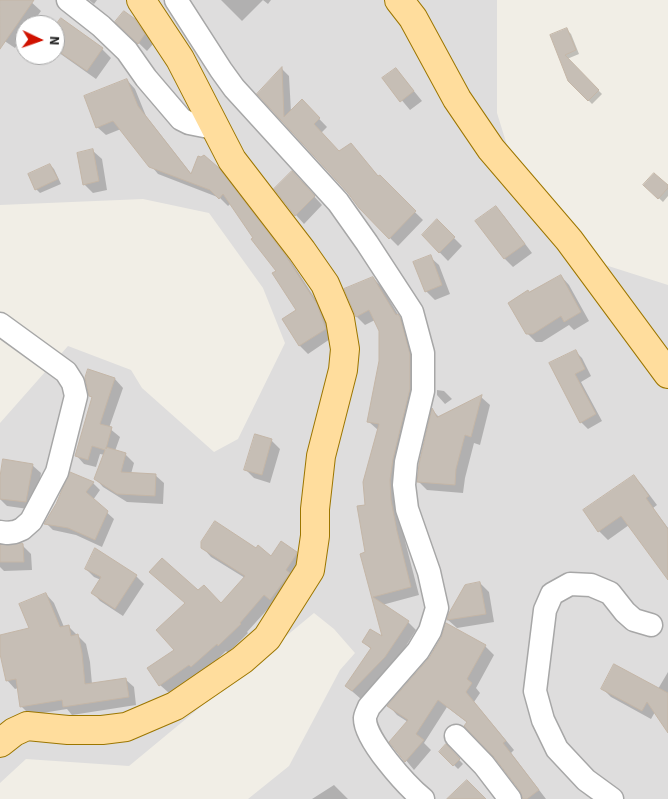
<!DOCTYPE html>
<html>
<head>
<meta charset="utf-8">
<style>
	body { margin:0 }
	#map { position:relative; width:668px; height:799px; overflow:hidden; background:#f1eee6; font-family:"Source Sans 3",sans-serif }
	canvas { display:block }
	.north { position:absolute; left:15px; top:15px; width:50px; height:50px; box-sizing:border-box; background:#fff; border:1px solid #a6a6a6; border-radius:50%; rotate:93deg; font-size:14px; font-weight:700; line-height:20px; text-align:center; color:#202020 }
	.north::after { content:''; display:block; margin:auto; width:18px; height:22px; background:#d01200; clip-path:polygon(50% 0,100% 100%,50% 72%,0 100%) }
</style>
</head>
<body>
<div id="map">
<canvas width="668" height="799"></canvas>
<div class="north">N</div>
</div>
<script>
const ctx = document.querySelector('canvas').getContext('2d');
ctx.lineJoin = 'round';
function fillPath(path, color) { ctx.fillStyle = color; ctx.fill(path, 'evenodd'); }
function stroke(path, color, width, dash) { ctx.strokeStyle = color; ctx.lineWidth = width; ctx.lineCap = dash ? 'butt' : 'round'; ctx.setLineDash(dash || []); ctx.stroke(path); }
fillPath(new Path2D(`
	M0 0H497V113L510 155 602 264 668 285V799H248L289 766 340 670 355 653 334 629 314 613 129 766 26 759 0 783V423L68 346 131 370 142 388 214 452 238 439 285 343 263 288 209 213 143 199 0 205ZM25 25H55V55H25Z`), '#dedddd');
fillPath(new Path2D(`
	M0 0H29L41 11 31 25H25V34L15 48 0 38Z
	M89 0H97L94 4Z
	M221 0H263L242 21Z
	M263 0H271L268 4Z
	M61 20 102 49 111 58 96 79 55 50V26Z
	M134 20 143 29 153 44 147 51 117 22Z
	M567 30 571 34 579 54 567 59 602 94 592 104 569 80 552 36Z
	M282 69 289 76 291 112 302 101 327 127 321 133 339 153 351 144 379 177 423 220 398 246 360 208 349 192 259 94Z
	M396 69 422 101 410 110 384 79Z
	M127 80 135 89 146 116 192 175 218 169 227 178 292 263 325 314 333 337 308 354 300 346 283 320 298 310 278 271 231 203 228 206 220 198 158 174 121 129 106 135 97 127Z
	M93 151 102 159 107 190 93 193 84 184Z
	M50 165 54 169 61 184 40 193 36 189Z
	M300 181 322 205 304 224 296 215Z
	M645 185 668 187V196L663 202Z
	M496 208 504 216 532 253 513 267 505 259Z
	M437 221 462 246 448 261 423 235Z
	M430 257 439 265 450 294 435 300 426 291Z
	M561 276 569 285 589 321 574 330 569 325 542 342H536L527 333 529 293Z
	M373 278 382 287 400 318 406 324 418 363 399 509 405 541 419 595 382 605 408 622 416 630 394 665 361 699 346 686 371 649 364 642 384 639 362 554 367 553 366 506 378 430 369 422 380 362V330L375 320 365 325 357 317 346 290Z
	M575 351 582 358 591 376 581 382 602 421 588 429 581 422 551 363Z
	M89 370 115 379 123 388 109 428 120 437 115 451 126 455 134 463 131 474 155 475 164 483 163 504 127 502 103 487 95 478 105 455 100 454 96 467 84 464 76 455 93 398 90 395Z
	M437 390 444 391 452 399 445 404 437 395Z
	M481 397 490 405 480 445 474 443 465 478 463 493 427 490 419 482 433 411 439 417Z
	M271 440 280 449 270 483 254 478 246 470Z
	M32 465 41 473 35 510 7 506 0 499V486Z
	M71 474 93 483 100 490 93 500 114 519 102 547 76 535 53 530 46 523 57 505Z
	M633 476 642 485 657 505 653 508 668 528V578L629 525 608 540 599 531Z
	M0 546H23L31 554 32 570 4 571 0 567Z
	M203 548 271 558 296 553 305 562 274 602 247 632 248 633 228 653 226 651 201 675 198 673 169 693 160 685 176 650 198 592 221 605 245 578 211 557Z
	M86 569 136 576 144 584 123 616 100 601 93 593 101 580 94 577Z
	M480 583 489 592 494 622 457 628 448 620 450 614Z
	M46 594 54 603 64 627 68 626 86 644 90 662 92 684 125 679 134 687 136 705 72 715 67 709 30 715 22 707 18 688 15 689 7 680 0 650V636L31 629Z
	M447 625 485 646 494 655 476 688 480 693 474 702 514 750 511 753 546 799H524L522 790 468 723 447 707 424 743 431 750 414 770 391 742 408 722 397 715 389 706 430 659 442 638Z
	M668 672V731L655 712 651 719 611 697 602 688 658 689Z
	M446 746 463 764 458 769 441 752Z
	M334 785 348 799H312Z`), '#0003');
const building = new Path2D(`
	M0 0H34L0 49Z
	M124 11 135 19 145 34 138 44 115 22Z
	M61 18 103 48 87 71 55 49V26Z
	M567 28 576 50 565 55 599 90 588 101 568 81 550 35Z
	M282 67 284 117 302 99 320 118 314 124 339 151 351 143 378 176 380 175 416 211 389 239 359 208 348 193 257 94Z
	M396 68 414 91 400 102 382 78Z
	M127 79 138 106 191 174 198 156 201 157 204 155 219 168 284 253 317 304 326 329 299 346 282 319 296 310 272 273 276 271 251 239 253 238 223 194 219 199 210 190 149 167 113 121 96 128 84 96Z
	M93 149 99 181 83 185 77 153Z
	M50 164 58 179 35 190 28 174Z
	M292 171 315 196 295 216 274 189Z
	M654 173 668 185V188L658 199 643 185Z
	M496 206 525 244 504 259 475 221Z
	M437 219 455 237 439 253 422 235Z
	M431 255 442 285 425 292 413 262Z
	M561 275 581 312 564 322 561 316 533 334H526L508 303 528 290 529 292Z
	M373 277 396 315 398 314 400 317 410 354V389L393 459 390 480 391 500 397 531 411 587 373 597 409 621 385 657 352 691 345 686 371 648 362 642 370 629 382 636 360 554 365 552 357 506 365 505 363 482 379 424 367 422 379 361V331L369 310 356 317 344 289Z
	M576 350 585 369 575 374 596 414 580 423 549 363Z
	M88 369 115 378 100 424 112 427 106 449V447L126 453 121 472 156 474 155 496 117 494 94 479 105 450 92 446 88 460 75 456 92 397 89 396 85 378Z
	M482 395 471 437 465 435 456 469 455 485 417 482 419 464 432 408 437 417Z
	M255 434 272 439 262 475 244 470Z
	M3 459 33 464 26 502 0 499V477Z
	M70 472 94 482 86 492 108 511 95 540 68 528 44 524 56 504Z
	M634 475 649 496 646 498 668 529V580L621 516 598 532 583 510Z
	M215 521 256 548 258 545 271 556 281 541 297 552 296 555 286 570 290 573 270 600 264 595 240 623 241 624 218 646 217 644 191 667 189 665 159 686 147 668 174 650 156 630 185 603 149 572 162 558 198 590 204 585 221 603 245 576 201 548V542Z
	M23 544 24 562H0V545Z
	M95 548 137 575 115 609 91 593 101 577 85 569Z
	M480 582 486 614 447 620 449 613 465 585Z
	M46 593 60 627 69 625 71 636 78 634 82 653 85 684 126 678 129 697 63 707 62 700 20 707 16 679 6 681 0 654V635L29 628 19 604Z
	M446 623 486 645 467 679 472 683 466 692 506 741 503 743 539 790 527 799H523L520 791 494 757 464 726 467 722 438 700 416 734 424 740 405 762 389 742 408 720 387 706 429 658 441 638Z
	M614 664 668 693V733L647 702 642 711 601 689Z
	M446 744 460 759 453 766 439 752Z
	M467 780 486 799H447Z`);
fillPath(building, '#c6beb5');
stroke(building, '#c4b6a7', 1);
const minor = new Path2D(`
	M68 0 101 26 127 51 146 78 181 119 189 123 214 128
	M176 0 221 70 234 88 338 202 367 243 412 312 423 353V391L406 462 404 485 407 509 429 572 437 608 430 631 418 651 369 707C368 710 365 715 365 718 364 739 407 786 423 799
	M0 324 66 372 73 383 76 396 57 472 31 521 22 529 15 532 7 533 0 532
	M456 736 484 765 510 799
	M612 799 586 780 557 749 543 720 535 691 545 610 552 594 570 584 591 585 610 593 625 612 634 620 651 625`);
const primary = new Path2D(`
	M399 0 413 18 457 99 491 149 569 240 668 374
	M0 743 14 732 27 726 68 730H102L126 727 175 706 242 660 267 638 310 570 315 536V509L321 456 343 370 345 349 340 319 325 284 302 251 232 160 180 59 141 0`);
stroke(minor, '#a7a7a7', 25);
stroke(primary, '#9c7600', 30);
stroke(minor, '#fff', 22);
stroke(primary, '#ffdd9d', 28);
</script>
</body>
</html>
